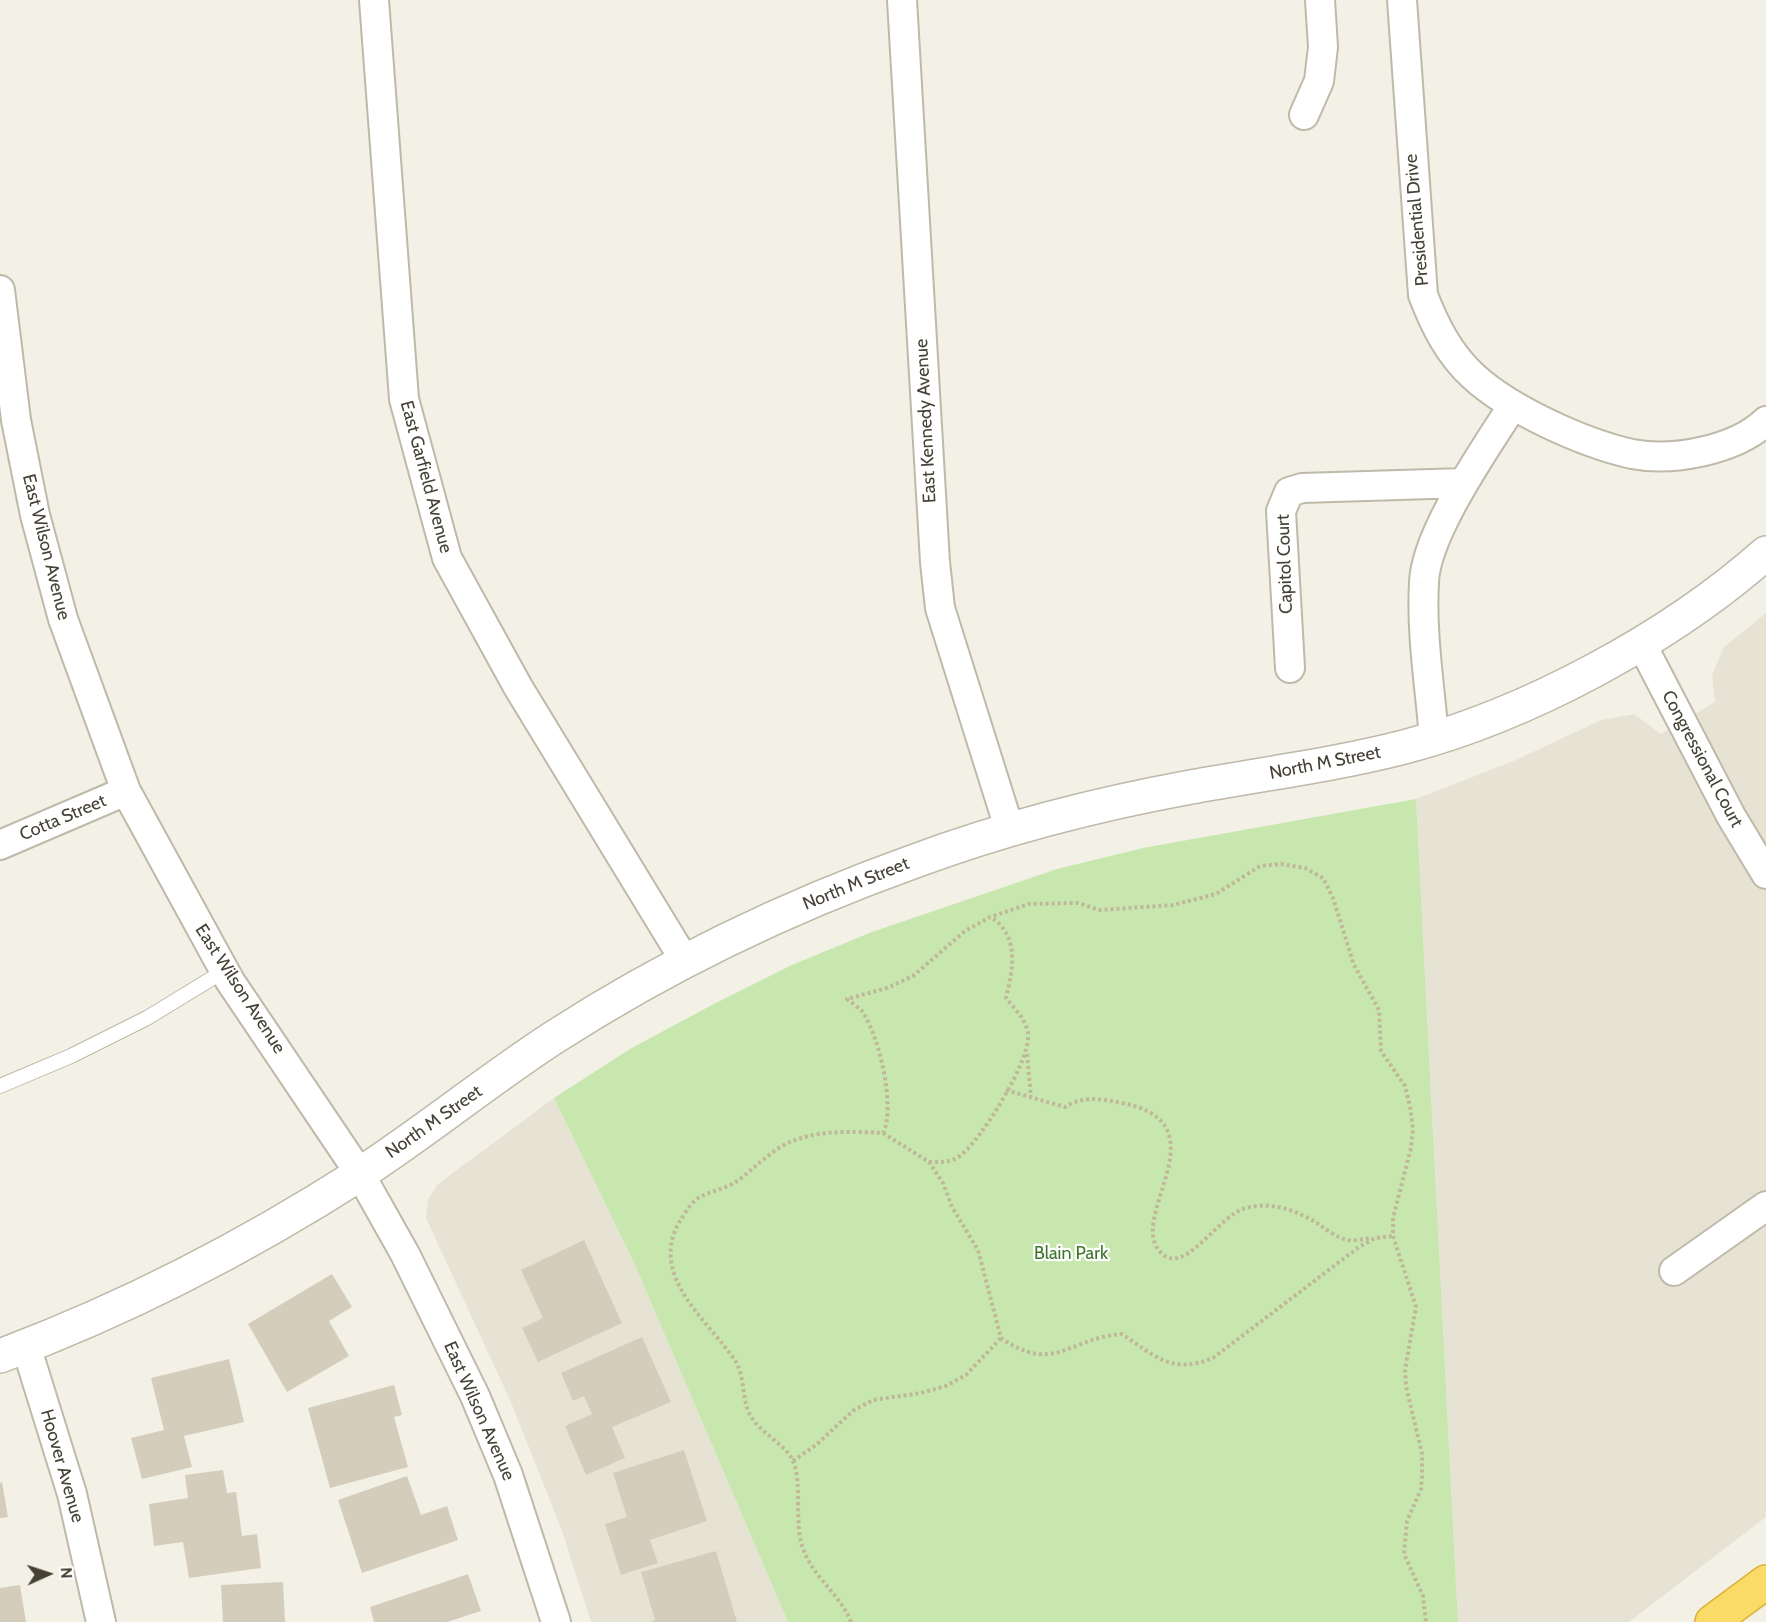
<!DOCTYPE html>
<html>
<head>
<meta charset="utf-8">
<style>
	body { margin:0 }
	#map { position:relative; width:1766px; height:1622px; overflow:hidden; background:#f3f0e6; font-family:Cabin,sans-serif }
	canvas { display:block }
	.north { position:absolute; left:18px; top:1544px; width:60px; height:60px; -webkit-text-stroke:4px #fff; paint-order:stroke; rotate:87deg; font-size:16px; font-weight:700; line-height:24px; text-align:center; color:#454135 }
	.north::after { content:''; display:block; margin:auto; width:21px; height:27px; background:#454135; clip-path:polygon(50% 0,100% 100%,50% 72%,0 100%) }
</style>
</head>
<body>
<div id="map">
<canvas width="1766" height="1622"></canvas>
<div class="north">N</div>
</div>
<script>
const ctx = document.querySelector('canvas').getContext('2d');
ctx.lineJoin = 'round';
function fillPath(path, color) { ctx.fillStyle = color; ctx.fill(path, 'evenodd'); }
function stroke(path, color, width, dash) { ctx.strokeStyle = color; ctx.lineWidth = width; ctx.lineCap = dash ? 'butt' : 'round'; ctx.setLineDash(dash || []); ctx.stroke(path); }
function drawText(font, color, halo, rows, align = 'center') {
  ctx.font = font + ' Cabin,sans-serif'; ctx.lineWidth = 4.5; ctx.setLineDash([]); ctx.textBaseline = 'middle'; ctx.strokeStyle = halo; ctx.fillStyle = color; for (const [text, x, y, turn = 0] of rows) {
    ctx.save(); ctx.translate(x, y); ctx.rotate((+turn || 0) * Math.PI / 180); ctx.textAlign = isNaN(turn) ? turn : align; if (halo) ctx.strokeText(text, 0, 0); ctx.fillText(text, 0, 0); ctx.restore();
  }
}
fillPath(new Path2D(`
	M1766 613V1517L1629 1622H1458L1416 799 1516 760 1601 720 1634 714 1661 734 1715 702 1712 675 1724 647Z
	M554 1098 635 1265 788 1622H591L561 1528 510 1400 426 1218 428 1200 438 1184Z`), '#e7e3d4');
fillPath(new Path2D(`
	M1416 799 1458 1622H788L635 1265 554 1098 630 1049 710 1006 792 965 872 932 1057 869 1143 848Z`), '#c7e7af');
fillPath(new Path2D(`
	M584 1240 622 1323 538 1362 522 1328 543 1318 521 1270Z
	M332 1274 352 1307 329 1321 349 1356 287 1392 248 1324Z
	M642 1337 671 1402 612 1427 625 1458 586 1475 565 1426 592 1414 584 1396 573 1401 561 1373Z
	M229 1359 244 1422 184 1436 192 1467 142 1479 131 1438 164 1430 151 1378Z
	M394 1385 402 1415 394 1417 408 1467 330 1488 308 1408Z
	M684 1450 707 1521 650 1540 658 1563 621 1575 605 1524 627 1517 613 1473Z
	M223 1470 227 1493 236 1492 242 1536 257 1534 261 1568 189 1578 183 1542 154 1546 149 1504 188 1498 185 1475Z
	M407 1476 421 1515 447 1506 458 1540 362 1573 338 1500Z
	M2 1482 8 1517 0 1518V1483Z
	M716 1551 737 1622H650L655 1620 641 1572Z
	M468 1574 481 1611 447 1622H374L370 1607Z
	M283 1582 285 1622H223L221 1585Z
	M20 1585 26 1622H0V1588Z`), '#d4cdbc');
const service = new Path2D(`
	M0 1086 71 1056 147 1018 224 971`);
const minor = new Path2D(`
	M374 0 404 399 447 558 518 687 685 961
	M902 0 935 562 940 608 1010 831
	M1402 0 1423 295C1435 326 1449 354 1473 376 1510 410 1583 443 1632 454 1673 462 1736 450 1766 421
	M1304 115 1319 81 1323 47 1320 0
	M0 290 16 420 35 515 63 619 126 791 230 981 360 1174 405 1254 475 1396 508 1475 556 1622
	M1641 643 1731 816 1766 874
	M1290 668 1281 511 1289 492 1302 488 1464 483
	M1434 738C1430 687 1421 634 1424 583 1425 534 1486 448 1513 405
	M0 845 126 791
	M1674 1271 1766 1206
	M26 1346 72 1494 101 1622`);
const tertiary = new Path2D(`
	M0 1356C126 1309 246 1247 360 1174 426 1131 487 1081 553 1038 666 965 789 906 915 861 1004 828 1098 804 1191 787 1262 774 1334 765 1404 747 1527 715 1670 638 1766 553`);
const motorway = new Path2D(`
	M1712 1622 1766 1582`);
stroke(service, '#beb9a9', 16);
stroke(minor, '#beb9a9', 32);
stroke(tertiary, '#beb9a9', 36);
stroke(motorway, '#dbb138', 36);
stroke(new Path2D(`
	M1027 1054 1031 1097
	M1006 1090 1065 1107C1084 1095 1102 1099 1122 1103 1230 1124 1118 1224 1165 1256 1188 1271 1219 1215 1246 1208 1273 1201 1298 1211 1320 1225 1328 1231 1338 1238 1348 1240 1355 1241 1364 1239 1371 1238
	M883 1133 929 1162 943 1183 952 1207 978 1250 1001 1338C1054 1375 1068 1338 1122 1334 1155 1356 1172 1375 1213 1358L1359 1247 1375 1238 1393 1236
	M929 1162C941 1162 950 1163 960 1156 981 1140 1032 1059 1028 1033 1026 1020 1015 1009 1006 998 1013 968 1020 937 991 917
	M793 1461 816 1445 854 1410 873 1400 921 1393 946 1386 966 1375 1001 1338
	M851 1622C840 1594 814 1578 804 1551 793 1524 803 1485 793 1461 785 1444 762 1434 752 1418 741 1402 746 1380 736 1362 709 1321 647 1276 680 1221 685 1213 692 1201 700 1197 711 1191 724 1189 734 1183 748 1174 759 1162 773 1152 803 1129 848 1131 883 1133 896 1107 879 1035 862 1011 858 1007 852 1003 847 999L887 988 913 976 965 931 990 917 1029 904 1078 903 1099 910 1173 905 1216 894 1260 866 1281 864 1305 868 1323 878 1333 898 1354 965 1379 1010 1381 1051 1405 1086 1410 1106 1413 1129 1411 1148 1393 1218V1236L1416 1307 1405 1370 1406 1386 1422 1454V1476L1421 1489 1407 1521 1404 1554 1423 1596 1426 1622`), '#c0b79a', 4, [3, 3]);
stroke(service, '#fff', 14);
stroke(minor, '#fff', 28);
stroke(tertiary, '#fff', 33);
stroke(motorway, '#fbdb68', 33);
drawText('18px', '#454135', '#fff', [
	["Presidential Drive",1417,220,-95],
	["East Kennedy Avenue",926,421,-93],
	["East Garfield Avenue",426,477,75],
	["East Wilson Avenue",46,547,76],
	["Capitol Court",1285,564,-92],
	["Congressional Court",1702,759,62],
	["North M Street",1325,763,-11],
	["Cotta Street",63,818,-23],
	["North M Street",856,884,-22],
	["East Wilson Avenue",240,989,57],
	["North M Street",434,1122,-35],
	["East Wilson Avenue",479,1411,66],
	["Hoover Avenue",62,1466,74]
]);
drawText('18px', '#3e762a', '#fff', [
	["Blain Park",1071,1254]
]);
</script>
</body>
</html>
